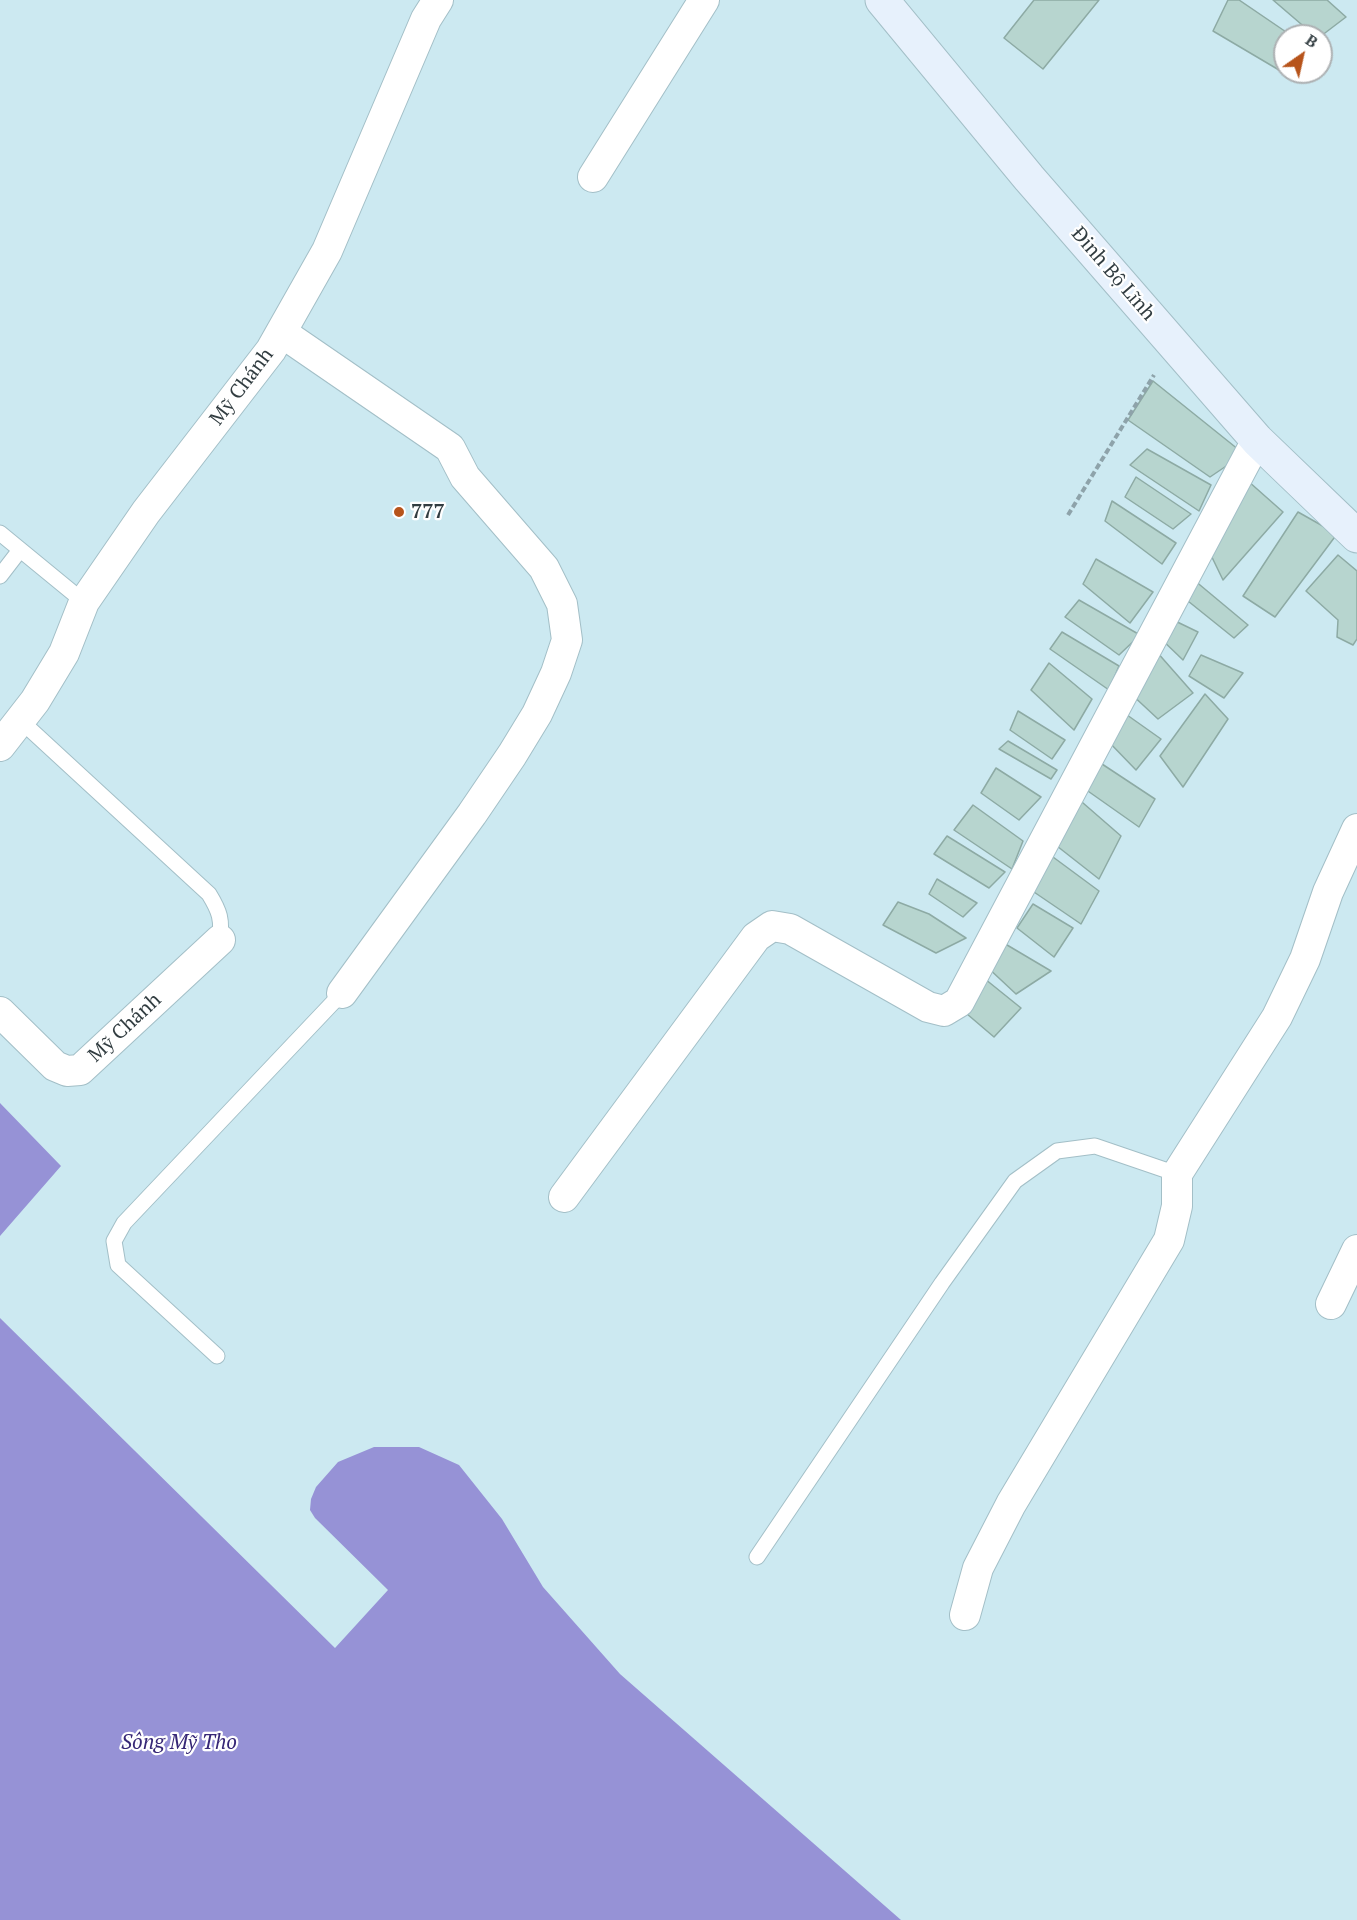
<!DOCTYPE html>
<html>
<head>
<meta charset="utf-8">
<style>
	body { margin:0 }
	#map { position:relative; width:1357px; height:1920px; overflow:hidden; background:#cce9f1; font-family:"PT Serif",serif }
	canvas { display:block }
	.north { position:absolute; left:1273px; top:24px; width:60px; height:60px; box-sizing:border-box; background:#fff; border:2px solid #adb1b3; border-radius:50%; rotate:34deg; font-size:16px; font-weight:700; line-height:24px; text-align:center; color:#323d41 }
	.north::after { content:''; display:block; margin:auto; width:21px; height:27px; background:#b7541b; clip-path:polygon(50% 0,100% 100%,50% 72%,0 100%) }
</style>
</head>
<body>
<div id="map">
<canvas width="1357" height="1920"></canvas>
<div class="north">B</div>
</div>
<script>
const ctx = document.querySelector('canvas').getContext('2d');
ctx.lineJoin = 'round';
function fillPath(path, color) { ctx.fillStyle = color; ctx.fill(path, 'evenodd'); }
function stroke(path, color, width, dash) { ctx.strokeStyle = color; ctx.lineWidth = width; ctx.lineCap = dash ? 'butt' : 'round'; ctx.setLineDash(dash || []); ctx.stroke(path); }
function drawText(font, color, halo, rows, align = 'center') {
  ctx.font = font + ' "PT Serif",serif'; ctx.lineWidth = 4.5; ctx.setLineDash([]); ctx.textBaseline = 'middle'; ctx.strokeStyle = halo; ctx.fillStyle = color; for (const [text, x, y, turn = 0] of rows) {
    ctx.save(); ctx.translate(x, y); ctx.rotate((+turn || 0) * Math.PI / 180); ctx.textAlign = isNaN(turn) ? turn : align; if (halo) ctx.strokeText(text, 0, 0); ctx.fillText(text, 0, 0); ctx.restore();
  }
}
fillPath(new Path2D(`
	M0 1103 61 1166 0 1236Z
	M0 1318 335 1648 388 1590 315 1518 310 1510 311 1499 316 1487 338 1462 374 1447H419L459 1465 502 1519 543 1587 620 1674 901 1920H0Z`), '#9692d6');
const building = new Path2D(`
	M1034 0H1099L1043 69 1004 38Z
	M1228 0H1239L1292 36H1285V66L1279 70 1213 31Z
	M1273 0H1327L1346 17 1321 36H1315Z
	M1153 381 1244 454 1210 477 1128 420Z
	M1147 449 1211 485 1199 511 1130 465Z
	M1136 477 1191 514 1173 529 1125 497Z
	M1248 481 1283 512 1223 580 1207 547Z
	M1112 501 1176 543 1162 564 1105 521Z
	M1298 512 1337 534 1275 617 1243 596Z
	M1338 555 1357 571V639L1353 645 1337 637 1338 620 1306 591Z
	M1096 559 1153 592 1130 623 1083 584Z
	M1194 580 1248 625 1234 638 1183 597Z
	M1079 600 1140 635 1119 655 1065 617Z
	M1169 618 1198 632 1183 660 1158 636Z
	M1062 632 1119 666 1109 690 1050 649Z
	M1156 651 1193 693 1158 719 1129 692Z
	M1201 655 1243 673 1224 698 1189 676Z
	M1049 663 1092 699 1074 730 1031 690Z
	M1205 694 1228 719 1183 787 1160 756Z
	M1120 710 1161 739 1136 770 1106 739Z
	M1018 711 1065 740 1052 759 1010 730Z
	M1008 741 1057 770 1051 779 999 749Z
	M1102 764 1155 799 1139 827 1085 789Z
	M996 768 1041 797 1019 820 981 793Z
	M1075 796 1121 836 1099 879 1048 839Z
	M973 805 1023 841 1012 869 954 830Z
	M947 836 1005 872 989 888 934 854Z
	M1053 857 1099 891 1081 924 1031 890Z
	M937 879 977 903 963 917 929 894Z
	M898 902 929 914 966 938 936 953 883 925Z
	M1033 904 1073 928 1054 957 1017 928Z
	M1002 942 1051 971 1016 994 985 965Z
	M985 979 1021 1008 994 1037 960 1008Z`);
fillPath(building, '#b7d5cf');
stroke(building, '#8daaa4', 1.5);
const service = new Path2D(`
	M0 533 84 602
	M0 576 20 550
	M20 720 209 894C220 912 222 919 220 940
	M217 1356 118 1265 114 1241 124 1223 342 993
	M757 1557 942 1283 1015 1181 1057 1151 1095 1146 1177 1174`);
const minor = new Path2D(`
	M593 177 704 0
	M281 332 450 448 465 477 544 568 562 604 567 640 556 673 537 714 512 755 472 814 342 993
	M0 746 35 701 64 653 84 602 146 512 271 350 327 251 426 19 438 0
	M0 1012 55 1066 67 1071 80 1070 220 940
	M564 1197 756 937 772 926 790 929 928 1007 944 1011 959 1002 1257 440
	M1331 1304 1357 1250
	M965 1615 978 1568 1011 1504 1169 1240 1177 1206V1174L1277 1017 1305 959 1328 892 1357 829`);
const secondary = new Path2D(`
	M882 0 1029 178 1257 440 1357 536`);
stroke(service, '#a3bfc7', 17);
stroke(minor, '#a3bfc7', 32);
stroke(secondary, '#a3bfc7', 35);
stroke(new Path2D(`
	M1068 515 1154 375`), '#8ea3aa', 4, [6, 3]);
stroke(service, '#fff', 15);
stroke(minor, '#fff', 30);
stroke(secondary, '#e7f1fc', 33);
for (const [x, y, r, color] of [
	[399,512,6,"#b7541b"]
]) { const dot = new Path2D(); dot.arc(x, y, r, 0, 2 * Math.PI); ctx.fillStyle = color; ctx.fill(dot); stroke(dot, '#fff', 2); }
drawText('20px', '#323d41', '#fff', [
	["Đinh Bộ Lĩnh",1113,274,49],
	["Mỹ Chánh",242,387,-53],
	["Mỹ Chánh",125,1028,-43]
]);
drawText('bold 20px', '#323d41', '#fff', [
	["777",411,512]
], 'left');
drawText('italic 21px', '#362776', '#fff', [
	["Sông Mỹ Tho",179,1743]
]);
</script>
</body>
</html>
